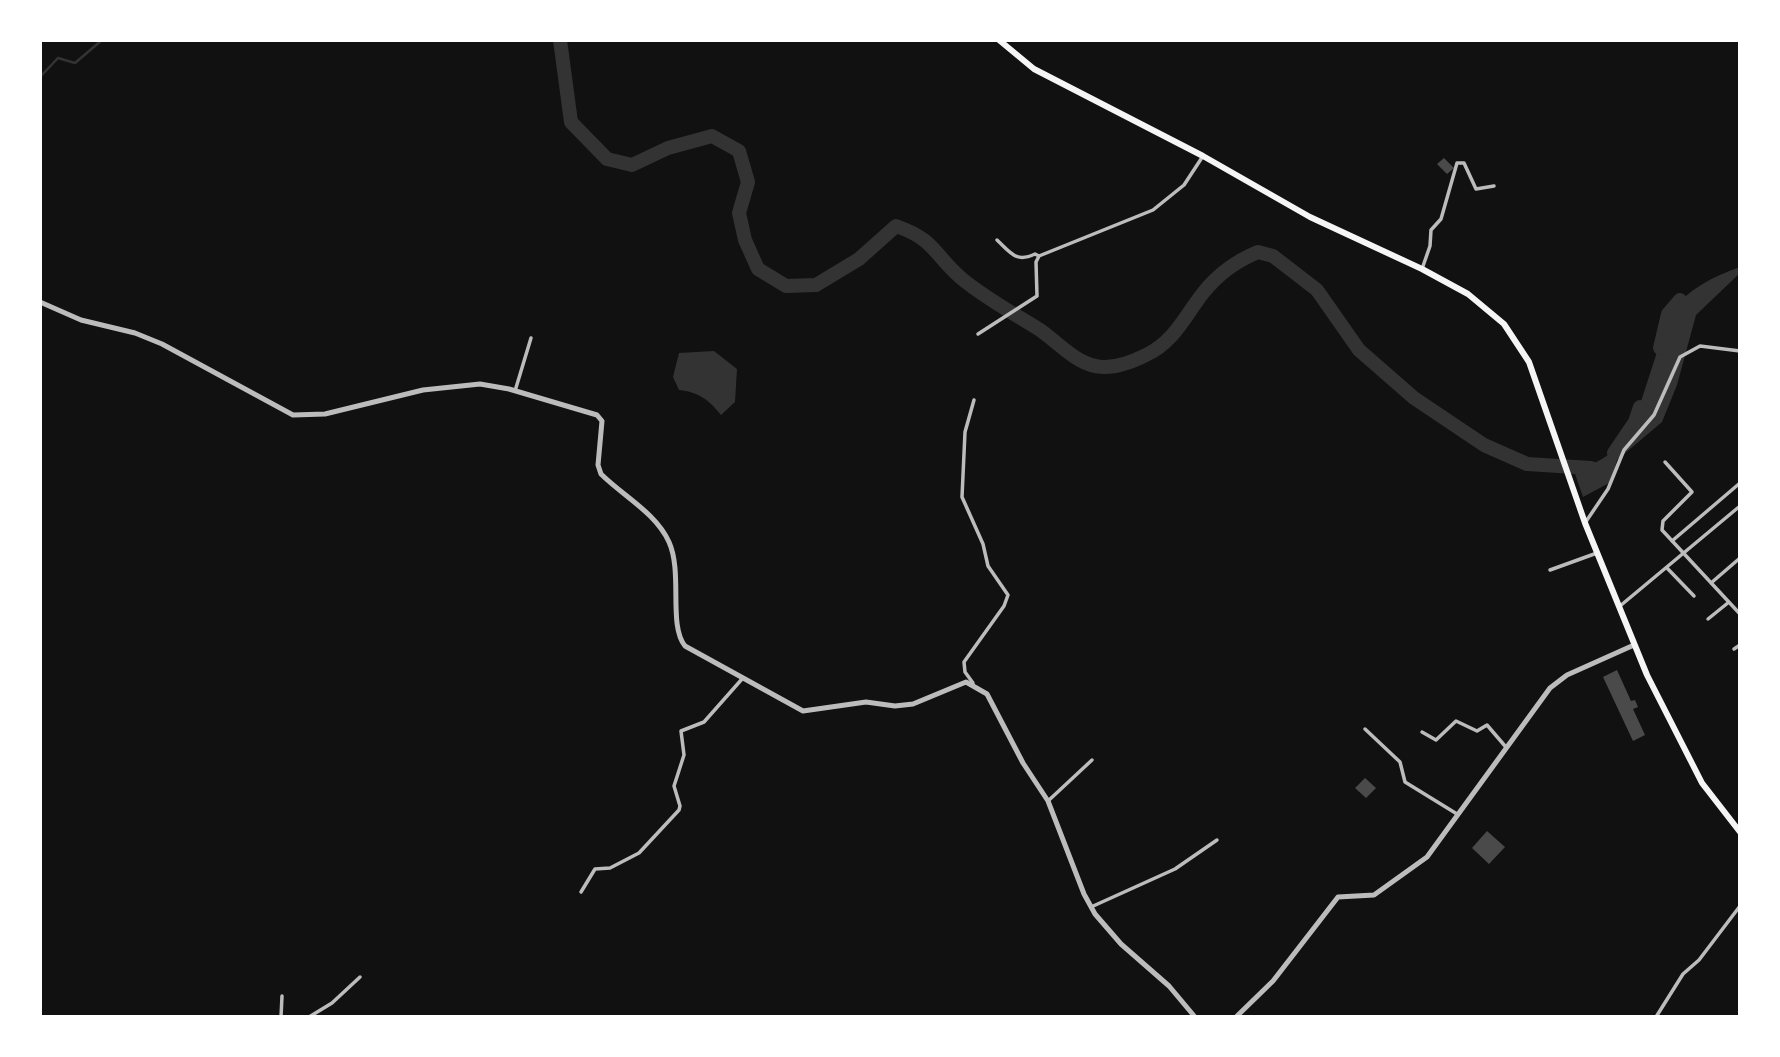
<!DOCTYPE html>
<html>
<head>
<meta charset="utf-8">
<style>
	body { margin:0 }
	#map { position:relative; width:1780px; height:1057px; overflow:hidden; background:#111; font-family:"Exo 2",sans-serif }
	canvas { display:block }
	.frame { position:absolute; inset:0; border:42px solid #fff; pointer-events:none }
</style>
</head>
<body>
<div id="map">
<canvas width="1780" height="1057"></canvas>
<div class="frame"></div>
</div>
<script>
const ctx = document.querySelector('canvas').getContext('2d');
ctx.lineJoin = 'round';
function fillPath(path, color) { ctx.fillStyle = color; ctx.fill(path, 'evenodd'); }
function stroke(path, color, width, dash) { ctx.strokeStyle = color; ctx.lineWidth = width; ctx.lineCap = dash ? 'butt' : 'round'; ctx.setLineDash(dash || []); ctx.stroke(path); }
fillPath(new Path2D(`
	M1740 267V273L1696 315 1677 385 1662 422 1617 460 1611 482 1583 497 1573 468C1603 465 1619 449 1634 423L1670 312C1689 289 1712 277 1740 267Z
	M714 351 737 369 735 402 721 415C709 400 699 392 679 390L673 377 679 353Z`), '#333');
stroke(new Path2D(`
	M40 77 58 58 75 63 102 40`), '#333', 2.5);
stroke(new Path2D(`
	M560 40 571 122 607 159 632 165 668 148 712 136 739 151 748 182 739 213 745 240 758 269 786 286 816 285 859 259 896 226C936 240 933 254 961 278 985 298 1011 312 1037 328 1058 341 1078 368 1105 367 1119 367 1134 361 1146 355 1174 342 1185 316 1203 293 1218 274 1236 261 1258 252L1273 256 1317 290 1359 350 1414 398 1484 445 1527 464 1591 468
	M1660 348 1668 314 1680 300
	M1614 453 1635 422 1640 407`), '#333', 14);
fillPath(new Path2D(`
	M1444 158 1454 168 1447 174 1437 164Z
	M1617 670 1631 701 1635 700 1638 707 1633 709 1645 735 1633 741 1603 677Z
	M1365 778 1376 788 1366 798 1355 788Z
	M1487 831 1505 847 1489 864 1472 848Z`), '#4a4a4a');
stroke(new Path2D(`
	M997 240C1011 253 1016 263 1035 254L1039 256
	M1422 269 1430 246 1431 230 1441 219 1457 163H1464L1476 189 1494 186
	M978 334 1037 296 1036 262 1039 256 1153 210 1184 185 1203 156
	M515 391 531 338
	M1665 462 1692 492 1663 521 1662 530 1740 614
	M1585 523 1608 489 1624 450 1654 415 1680 357 1700 346 1740 351
	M1672 541 1740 483
	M1667 568 1694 596
	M1550 570 1597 553
	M1711 583 1740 558
	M1620 606 1740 506
	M1708 619 1729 602
	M1734 649 1740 645
	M973 683 965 672 964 662 1004 606 1008 595 988 566 983 544 962 497 965 432 974 400
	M1365 729 1400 762 1405 782 1457 814
	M1422 732 1436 740 1456 721 1477 731 1487 725 1505 746
	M1048 801 1092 760
	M581 892 595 869 610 868 639 853 679 810 680 806 674 786 684 755 681 731 704 722 742 679
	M1091 907 1175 869 1217 840
	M281 1017 282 996
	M309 1017 332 1003 360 977
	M1656 1017 1683 974 1699 960 1740 906`), '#bcbcbc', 3.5);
stroke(new Path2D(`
	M40 302 81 320 135 333 162 344 293 415 325 414 423 390 480 384 509 389 597 415 602 421 598 465 601 474C623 496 656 513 669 542 683 573 668 625 685 646L803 711 866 702 895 706 913 704 966 682 987 694 1023 763 1048 801 1084 894 1095 914 1121 944 1169 986 1195 1017
	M1236 1017 1273 981 1338 897 1374 895 1427 857 1550 688 1567 675 1634 645`), '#bcbcbc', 5);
stroke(new Path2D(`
	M999 40 1034 69 1203 156 1310 217 1422 269 1468 294 1504 324 1529 362 1585 523 1647 675 1702 783 1740 832`), '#f5f5f5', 6);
</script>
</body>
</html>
